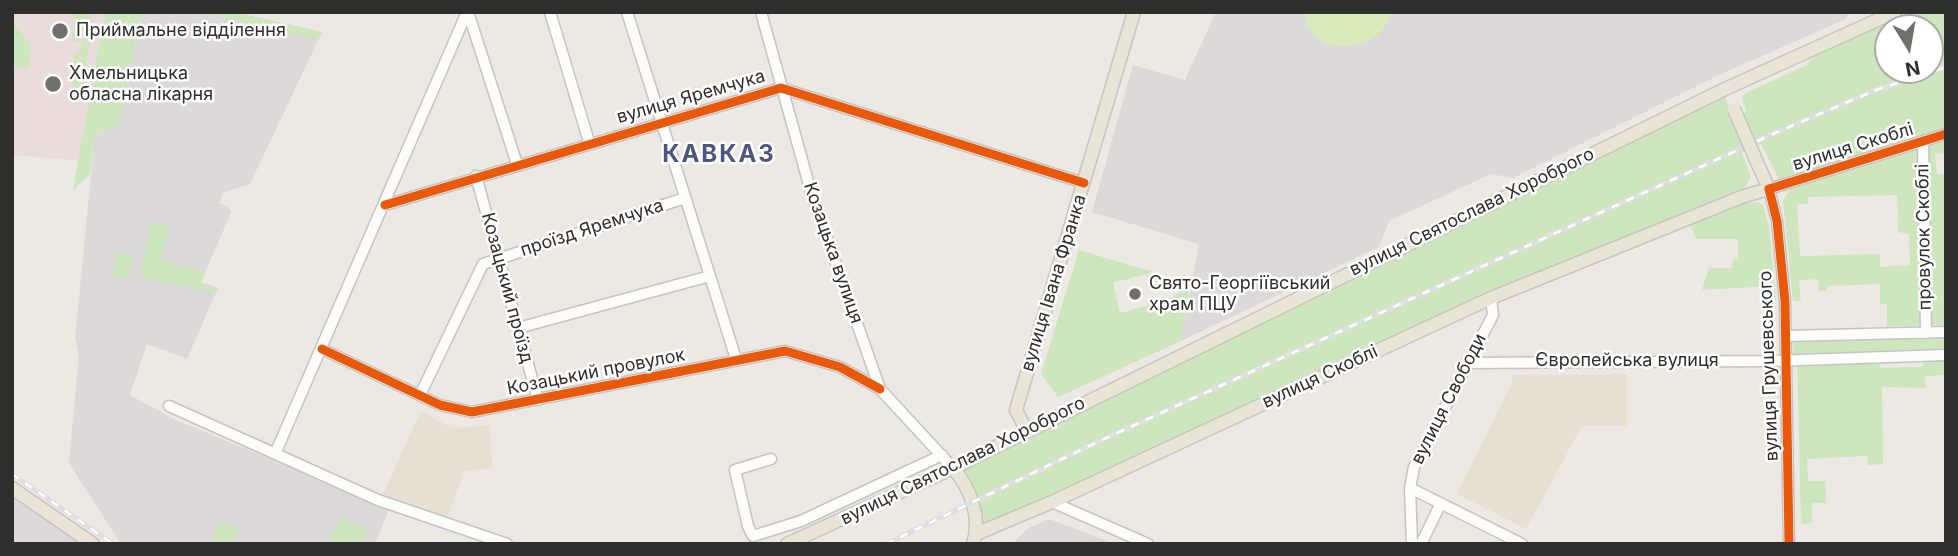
<!DOCTYPE html>
<html>
<head>
<meta charset="utf-8">
<style>
	body { margin:0 }
	#map { position:relative; width:1958px; height:556px; overflow:hidden; background:#ece8e4; font-family:Inter,sans-serif }
	canvas { display:block }
	.frame { position:absolute; inset:0; border:14px solid #2e2e2e; pointer-events:none }
	.north { position:absolute; left:1874px; top:14px; width:70px; height:70px; box-sizing:border-box; background:#fff; border:2px solid #ababab; border-radius:50%; rotate:169deg; font-size:19px; font-weight:700; line-height:28px; text-align:center; color:#2e2e2e }
	.north::after { content:''; display:block; margin:auto; width:24px; height:32px; background:#706f6e; clip-path:polygon(50% 0,100% 100%,50% 72%,0 100%) }
</style>
</head>
<body>
<div id="map">
<canvas width="1958" height="556"></canvas>
<div class="frame"></div>
<div class="north">N</div>
</div>
<script>
const ctx = document.querySelector('canvas').getContext('2d');
ctx.lineJoin = 'round';
function fillPath(path, color) { ctx.fillStyle = color; ctx.fill(path, 'evenodd'); }
function stroke(path, color, width, dash) { ctx.strokeStyle = color; ctx.lineWidth = width; ctx.lineCap = dash ? 'butt' : 'round'; ctx.setLineDash(dash || []); ctx.stroke(path); }
function drawText(font, color, halo, rows, align = 'center') {
  ctx.font = font + ' Inter,sans-serif'; ctx.lineWidth = 5; ctx.setLineDash([]); ctx.textBaseline = 'middle'; ctx.strokeStyle = halo; ctx.fillStyle = color; for (const [text, x, y, turn = 0] of rows) {
    ctx.save(); ctx.translate(x, y); ctx.rotate((+turn || 0) * Math.PI / 180); ctx.textAlign = isNaN(turn) ? turn : align; if (halo) ctx.strokeText(text, 0, 0); ctx.fillText(text, 0, 0); ctx.restore();
  }
}
fillPath(new Path2D(`
	M142 12H234L322 32 250 184 223 193 219 203 232 210 201 282 218 288 187 359 147 344 130 395 174 419 389 509 375 544H121L69 463 79 355 75 338 95 135 119 125Z
	M1216 12H1848L1846 19 1719 75 1513 178 1491 174 1389 221 1379 247 1181 341 1199 244 1092 212 1133 65 1185 80Z
	M12 493 86 544H12Z
	M1049 519 1115 544H1012L1027 529Z`), '#dcd9db');
fillPath(new Path2D(`
	M1627 374V426H1582L1526 529 1457 494 1512 383V375Z
	M421 411 452 428 490 425 492 468 464 471 447 519 382 496Z`), '#e6e0d3');
fillPath(new Path2D(`
	M12 12H108L80 161 12 155Z`), '#e9dcdb');
fillPath(new Path2D(`
	M92 12 79 42 72 41 74 13Z
	M105 12H142L119 125 95 135 90 174 73 190Z
	M202 12H234L322 32 319 39 307 38Z
	M1912 12H1946V153L1935 154 1937 174H1946V325L1887 326V304H1880V284L1827 286V291H1819L1818 279 1799 280 1801 301H1793L1783 200 1793 187 1877 162 1875 157 1779 179 1761 144 1742 153 1751 177 1742 191 977 527 958 469 1723 93 1734 117 1746 111 1742 98 1745 93 1807 65 1818 53ZM1888 28H1930V70H1888ZM1897 195 1898 232 1909 234 1910 265 1880 267V254L1800 256 1797 204H1808V197Z
	M93 15 82 97 71 95 74 54H78Z
	M12 22 31 45 28 70 12 68Z
	M1756 202 1763 205 1769 227 1776 301 1772 302 1771 286 1702 290 1709 268H1732L1733 260 1738 259V239H1696L1690 225 1746 203Z
	M151 222 169 225 161 260 205 272 201 283 218 288 216 293 145 278 141 271Z
	M1079 250 1153 272 1113 283 1120 313 1168 300 1190 285 1181 341 1058 397 1041 374Z
	M118 252 133 256 128 278 113 275Z
	M1946 335V352L1794 356V339Z
	M1946 359V375L1925 376 1926 388 1882 387 1883 464 1868 465 1867 456 1807 459 1808 481H1825L1826 503H1812V523L1801 524 1797 364 1878 361 1881 368 1922 367 1924 360Z
	M342 518 368 530 362 544H340L328 536Z
	M220 521 240 528 233 544 212 541Z`), '#cee6be');
fillPath(new Path2D(`
	M1303 12H1392C1384 43 1341 58 1316 36 1309 30 1306 20 1303 12Z`), '#d9eabb');
const minor = new Path2D(`
	M468 12 517 164
	M550 12 589 142
	M627 12 736 359
	M761 12 811 192 880 389 953 468
	M1923 141 1926 333
	M476 176 538 400
	M385 205 781 88 1084 183
	M518 328 710 276
	M1787 336 1946 332
	M322 349 440 405 472 412 785 351 840 367 880 389
	M1466 363 1771 361 1946 355
	M420 395 483 264 685 198
	M169 406 378 500 507 544
	M275 454 467 12
	M771 459 735 470 748 526 753 536 801 521 942 455
	M1410 488 1522 544
	M1052 502 1148 544
	M1412 544 1410 488 1414 467 1493 315 1491 298
	M1421 544 1441 503
	M1789 544 1785 301 1777 221 1769 189 1946 134`);
const major = new Path2D(`
	M1027 431 1016 410 1134 12
	M953 468C970 488 982 517 973 544
	M12 488 93 544
	M976 534 1052 502 1491 298 1744 196 1769 189 1756 160
	M787 544 953 468 1725 89 1895 12`);
stroke(minor, '#c5c4c5', 13);
stroke(major, '#c6c5c4', 15);
stroke(minor, '#fcfcfb', 10);
stroke(major, '#e8e4d6', 12);
const rail = new Path2D(`
	M12 474 113 544
	M886 544 1093 444 1775 133 1876 90 1946 67`);
stroke(rail, '#dfdfe1', 5);
stroke(rail, '#fff', 2.5, [8]);
const majorBridge = new Path2D(`
	M1734 109 1756 160`);
stroke(majorBridge, '#c6c5c4', 15, []);
stroke(majorBridge, '#e8e4d6', 12);
stroke(new Path2D(`
	M385 205 781 88 1084 183
	M322 349 440 405 472 412 785 351 840 367 880 389
	M1789 544 1785 301 1777 221 1769 189 1946 134`), '#e8590c', 9);
for (const [x, y, r, color] of [
	[60,31,9,"#706f6e"],
	[53,84,9,"#706f6e"],
	[1135,294,7,"#706f6e"]
]) { const dot = new Path2D(); dot.arc(x, y, r, 0, 2 * Math.PI); ctx.fillStyle = color; ctx.fill(dot); stroke(dot, '#fff', 2.5); }
drawText('18px', '#2e2e2e', '#fff', [
	["Приймальне відділення",76,31],
	["Хмельницька",69,74],
	["обласна лікарня",69,95],
	["Свято-Георгіївський",1149,284],
	["храм ПЦУ",1149,305]
], 'left');
drawText('18px', '#2e2e2e', '#fff', [
	["вулиця Яремчука",691,97,-16],
	["вулиця Скоблі",1853,147,-17],
	["вулиця Святослава Хороброго",1472,212,-26],
	["проїзд Яремчука",592,228,-18],
	["провулок Скоблі",1924,237,-91],
	["Козацька вулиця",833,253,71],
	["вулиця Івана Франка",1054,283,-73],
	["Козацький проїзд",507,288,75],
	["Європейська вулиця",1627,361],
	["вулиця Грушевського",1769,366,-92],
	["Козацький провулок",596,372,-11],
	["вулиця Скоблі",1320,377,-25],
	["вулиця Свободи",1449,399,-63],
	["вулиця Святослава Хороброго",963,461,-26]
]);
ctx.letterSpacing = '2px';
drawText('bold 24px', '#4d5680', '#fff', [
	["КАВКАЗ",719,155]
]);
ctx.letterSpacing = '0px';
</script>
</body>
</html>
